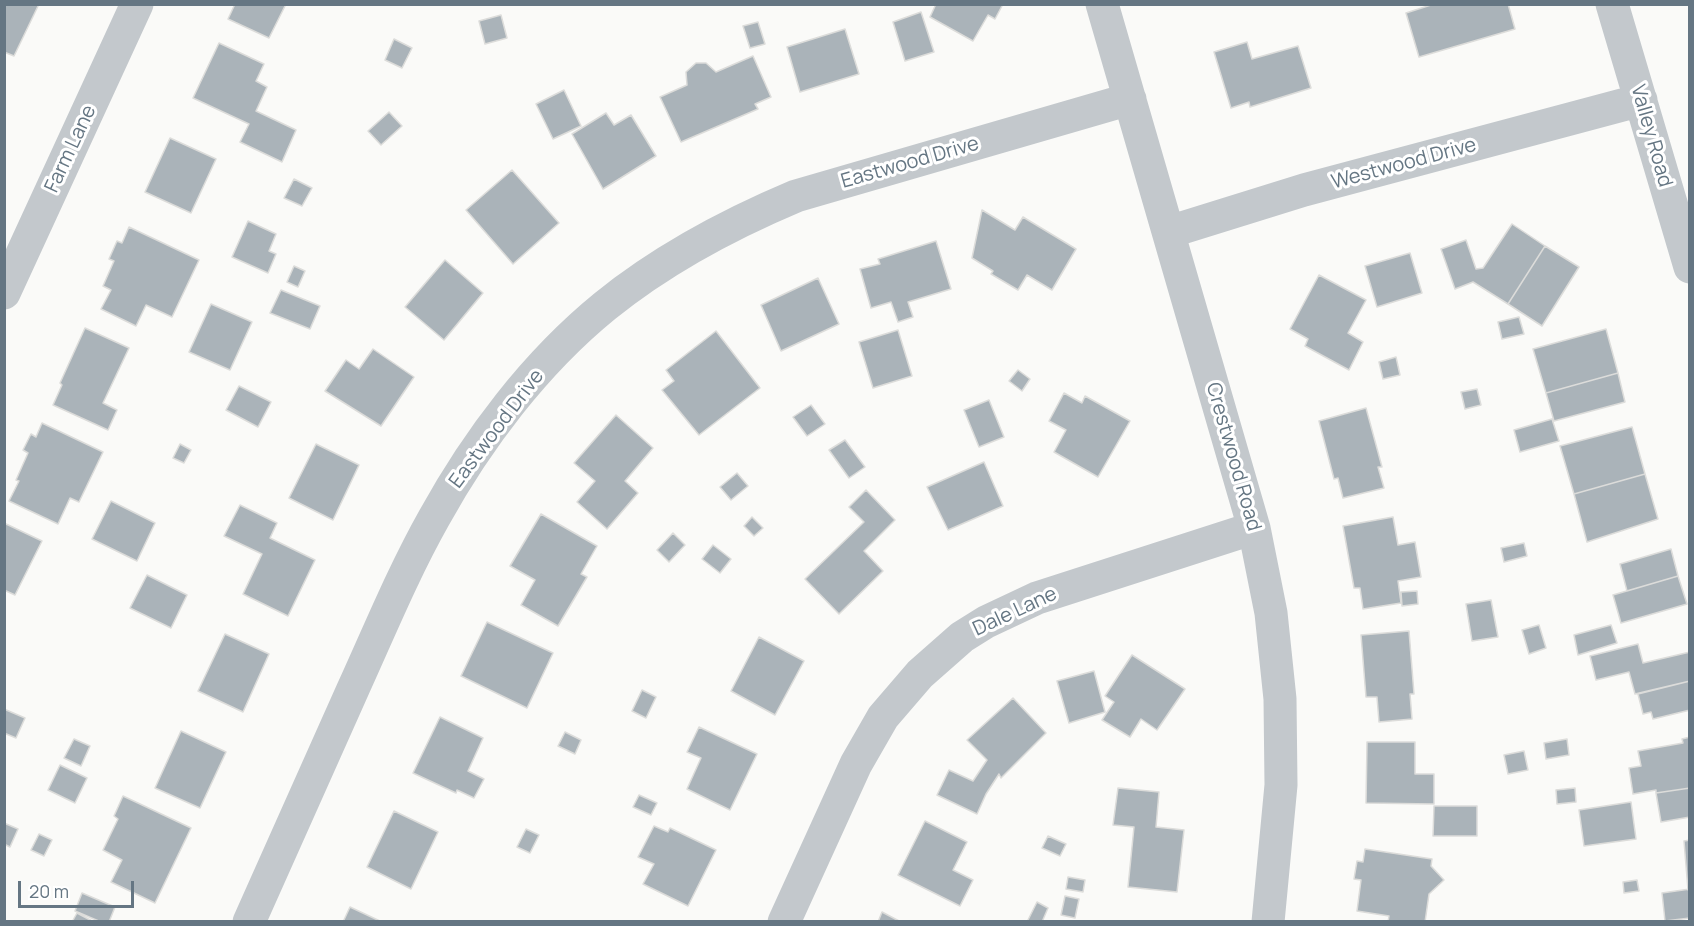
<!DOCTYPE html>
<html>
<head>
<meta charset="utf-8">
<style>
	body { margin:0 }
	#map { position:relative; width:1694px; height:926px; overflow:hidden; background:#fafaf8; font-family:Manrope,sans-serif }
	canvas { display:block }
	.frame { position:absolute; inset:0; border:6px solid #657683; pointer-events:none }
	.scale { position:absolute; left:18px; top:881px; width:116px; height:27px; box-sizing:border-box; border:3px solid #657683; border-top:0; padding-left:8px; font-size:18px; line-height:21px; white-space:nowrap; color:#657683; -webkit-text-stroke:4px #fff; paint-order:stroke }
</style>
</head>
<body>
<div id="map">
<canvas width="1694" height="926"></canvas>
<div class="frame"></div>
<div class="scale">20 m</div>
</div>
<script>
const ctx = document.querySelector('canvas').getContext('2d');
ctx.lineJoin = 'round';
function fillPath(path, color) { ctx.fillStyle = color; ctx.fill(path, 'evenodd'); }
function stroke(path, color, width, dash) { ctx.strokeStyle = color; ctx.lineWidth = width; ctx.lineCap = dash ? 'butt' : 'round'; ctx.setLineDash(dash || []); ctx.stroke(path); }
function drawText(font, color, halo, rows, align = 'center') {
  ctx.font = font + ' Manrope,sans-serif'; ctx.lineWidth = 6; ctx.setLineDash([]); ctx.textBaseline = 'middle'; ctx.strokeStyle = halo; ctx.fillStyle = color; for (const [text, x, y, turn = 0] of rows) {
    ctx.save(); ctx.translate(x, y); ctx.rotate((+turn || 0) * Math.PI / 180); ctx.textAlign = isNaN(turn) ? turn : align; if (halo) ctx.strokeText(text, 0, 0); ctx.fillText(text, 0, 0); ctx.restore();
  }
}
const building = new Path2D(`
	M4 4H39L14 56 4 52Z
	M235 4H286L269 38 228 19Z
	M936 4H1003L995 19 988 15 973 41 930 17Z
	M1434 4H1508L1515 29 1419 57 1406 13Z
	M921 12 934 52 905 61 893 22Z
	M501 15 507 38 485 44 479 21Z
	M758 22 765 44 750 48 743 26Z
	M845 29 859 74 800 92 787 47Z
	M394 39 412 48 402 68 385 60Z
	M1247 42 1252 59 1298 46 1311 88 1250 107 1249 102 1231 108 1214 52Z
	M219 43 264 64 256 81 267 87 256 111 296 130 282 162 240 142 249 124 193 98Z
	M753 56 771 97 755 104 758 109 681 142 660 97 687 85 686 72 696 63H706L716 72Z
	M564 90 581 126 553 139 536 104Z
	M389 112 402 126 381 145 368 131Z
	M606 113 614 125 631 115 656 156 603 189 572 134Z
	M170 138 216 159 191 213 145 192Z
	M512 170 559 223 513 264 466 210Z
	M294 179 312 188 302 206 284 198Z
	M982 210 1015 230 1023 217 1076 249 1052 290 1027 275 1018 290 991 274 993 271 972 258Z
	M248 221 276 234 269 251 276 254 268 273 232 257Z
	M1512 224 1545 246 1508 304 1473 282 1455 289 1441 249 1466 240 1476 269 1483 268Z
	M129 227 199 260 172 317 146 305 136 326 101 309 111 290 103 286 114 261 109 259 117 241 122 243Z
	M936 241 951 289 908 302 913 317 898 322 891 302 871 308 860 269 880 264 878 259Z
	M1545 246 1579 267 1542 326 1508 304Z
	M1410 253 1422 293 1377 307 1365 266Z
	M445 260 483 293 444 340 405 307Z
	M294 266 305 271 298 287 287 282Z
	M1319 275 1366 300 1348 333 1363 342 1349 370 1305 346 1308 339 1290 329Z
	M818 278 839 324 781 351 761 305Z
	M281 290 320 306 310 329 270 313Z
	M211 304 252 322 230 370 189 352Z
	M1519 317 1524 334 1502 339 1498 322Z
	M85 328 129 348 103 403 117 410 108 430 53 405 62 385 60 383Z
	M1606 329 1618 373 1546 393 1533 349Z
	M898 330 912 376 873 388 859 342Z
	M716 331 760 388 699 435 662 390 674 381 666 370Z
	M373 349 414 377 381 426 325 391 346 360 359 369Z
	M1396 357 1400 375 1383 379 1379 362Z
	M1018 370 1030 379 1022 391 1009 381Z
	M1618 373 1625 402 1554 421 1546 393Z
	M239 386 271 402 258 427 226 410Z
	M1477 389 1481 405 1465 409 1461 392Z
	M1064 393 1082 403 1085 396 1130 421 1098 477 1054 452 1066 430 1049 421Z
	M989 400 1004 437 979 447 964 410Z
	M811 405 825 424 807 436 793 417Z
	M1366 408 1382 467H1378L1384 488 1343 498 1338 478 1334 479 1319 421Z
	M616 415 653 448 625 481 638 493 607 529 577 502 595 481 574 463Z
	M1552 419 1559 441 1520 452 1514 430Z
	M42 423 103 452 79 502 70 498 58 524 9 501 19 481 16 480 28 453 23 450 31 434 36 437Z
	M1632 427 1645 474 1574 494 1560 446Z
	M845 440 865 467 849 478 829 450Z
	M180 444 191 450 184 463 173 458Z
	M316 444 359 465 333 520 289 498Z
	M984 462 1003 506 948 530 927 487Z
	M737 473 748 486 731 500 720 487Z
	M1645 474 1658 519 1587 542 1574 494Z
	M866 490 895 520 864 551 883 571 839 614 805 579 864 522 849 507Z
	M111 501 155 523 137 561 92 539Z
	M240 505 277 523 270 538 315 560 288 616 243 594 262 554 224 536Z
	M541 514 597 546 581 574 587 577 558 626 521 605 535 580 510 566Z
	M752 517 763 528 754 536 744 526Z
	M1393 517 1398 545 1415 542 1421 577 1398 581 1401 603 1363 609 1360 588H1354L1343 526Z
	M4 523 42 541 15 595 4 590Z
	M673 533 685 545 669 562 657 550Z
	M1524 543 1527 556 1504 562 1501 548Z
	M713 545 731 559 720 573 702 559Z
	M1671 549 1678 576 1627 591 1620 564Z
	M147 575 187 595 171 628 130 608Z
	M1678 576 1687 604 1621 623 1613 595Z
	M1417 591 1418 604 1402 606 1401 592Z
	M1491 600 1498 637 1472 641 1466 604Z
	M487 622 553 653 527 708 461 676Z
	M1539 625 1546 648 1529 654 1522 630Z
	M1611 625 1617 643 1578 655 1574 635Z
	M1409 631 1414 694H1410L1412 719 1379 722 1377 697H1366L1361 635Z
	M225 634 269 654 243 712 198 691Z
	M759 637 804 661 775 715 731 691Z
	M1638 644 1643 663 1690 652V681L1635 694 1629 672 1596 680 1590 656Z
	M1132 655 1185 689 1157 730 1141 719 1130 737 1102 720 1114 702 1105 696Z
	M1094 671 1105 712 1069 723 1057 681Z
	M1690 681V710L1653 719 1651 712 1643 714 1638 694Z
	M642 690 656 697 646 718 632 711Z
	M1013 698 1046 733 1001 778 999 774 986 794 977 814 937 795 949 770 973 781 987 760 967 740Z
	M4 709 25 718 16 738 4 733Z
	M440 717 483 738 468 771 484 779 474 798 457 790 456 793 413 773Z
	M699 727 757 754 730 810 687 789 701 758 687 752Z
	M181 731 226 752 200 808 155 788Z
	M565 732 581 740 575 754 558 746Z
	M1690 737V788L1656 793V790L1633 794 1629 768 1641 766 1638 751 1683 743 1682 739Z
	M74 739 90 746 81 766 64 758Z
	M1567 739 1569 755 1546 759 1544 743Z
	M1367 742H1415V774H1434V804L1366 803Z
	M1524 751 1528 770 1508 774 1504 755Z
	M60 765 87 778 75 803 48 790Z
	M1118 788 1159 792 1156 827 1184 830 1177 892 1128 887 1134 827 1113 825Z
	M1575 788 1576 802 1557 804 1556 790Z
	M1690 788V817L1661 822 1656 793Z
	M639 795 657 803 651 815 633 807Z
	M123 796 191 828 155 903 111 882 122 860 103 850 118 819 114 816Z
	M1631 802 1636 839 1584 846 1579 810Z
	M1434 806H1477V836H1433Z
	M394 811 438 832 411 889 367 867Z
	M925 821 967 842 953 870 973 880 960 906 898 875Z
	M4 823 18 829 10 847 4 844Z
	M654 826 668 832 670 828 716 850 688 906 643 884 654 864 638 857Z
	M526 829 539 835 530 853 517 847Z
	M39 834 52 840 44 856 31 850Z
	M1048 836 1066 844 1060 856 1042 848Z
	M1690 840V889L1688 890 1684 841Z
	M1365 849 1432 859 1431 866 1444 880 1429 894 1425 922H1388L1389 916 1357 911 1361 880 1354 879 1357 861 1363 862Z
	M1068 877 1085 880 1083 892 1066 889Z
	M1637 880 1639 891 1624 893 1623 882Z
	M1690 889V918L1665 921 1662 893Z
	M82 893 115 907 109 922H101L75 911Z
	M1065 896 1079 899 1075 918 1061 915Z
	M1037 902 1048 908 1042 922H1027Z
	M350 907 382 922H343Z
	M882 912 901 922H878Z
	M77 913 94 922H72Z`);
fillPath(building, '#aab3b9');
stroke(building, '#dcdcda', 1.5);
stroke(new Path2D(`
	M1102 4 1254 528 1271 613 1280 699 1281 785 1268 922
	M1612 4 1690 267
	M1169 232 1304 190 1641 100
	M4 293 137 4
	M249 922C284 844 318 767 353 689 379 632 403 573 434 518 477 440 535 363 605 306 663 259 727 225 796 196L1130 99
	M784 922 856 764 883 717 920 674 962 637 986 622 1037 598 1254 528`), '#c3c8cc', 33);
drawText('20px', '#657683', '#fff', [
	["Valley Road",1651,136,74],
	["Farm Lane",71,149,-65],
	["Eastwood Drive",910,163,-16],
	["Westwood Drive",1404,164,-15],
	["Eastwood Drive",497,429,-53],
	["Crestwood Road",1233,457,74],
	["Dale Lane",1015,612,-25]
]);
</script>
</body>
</html>
